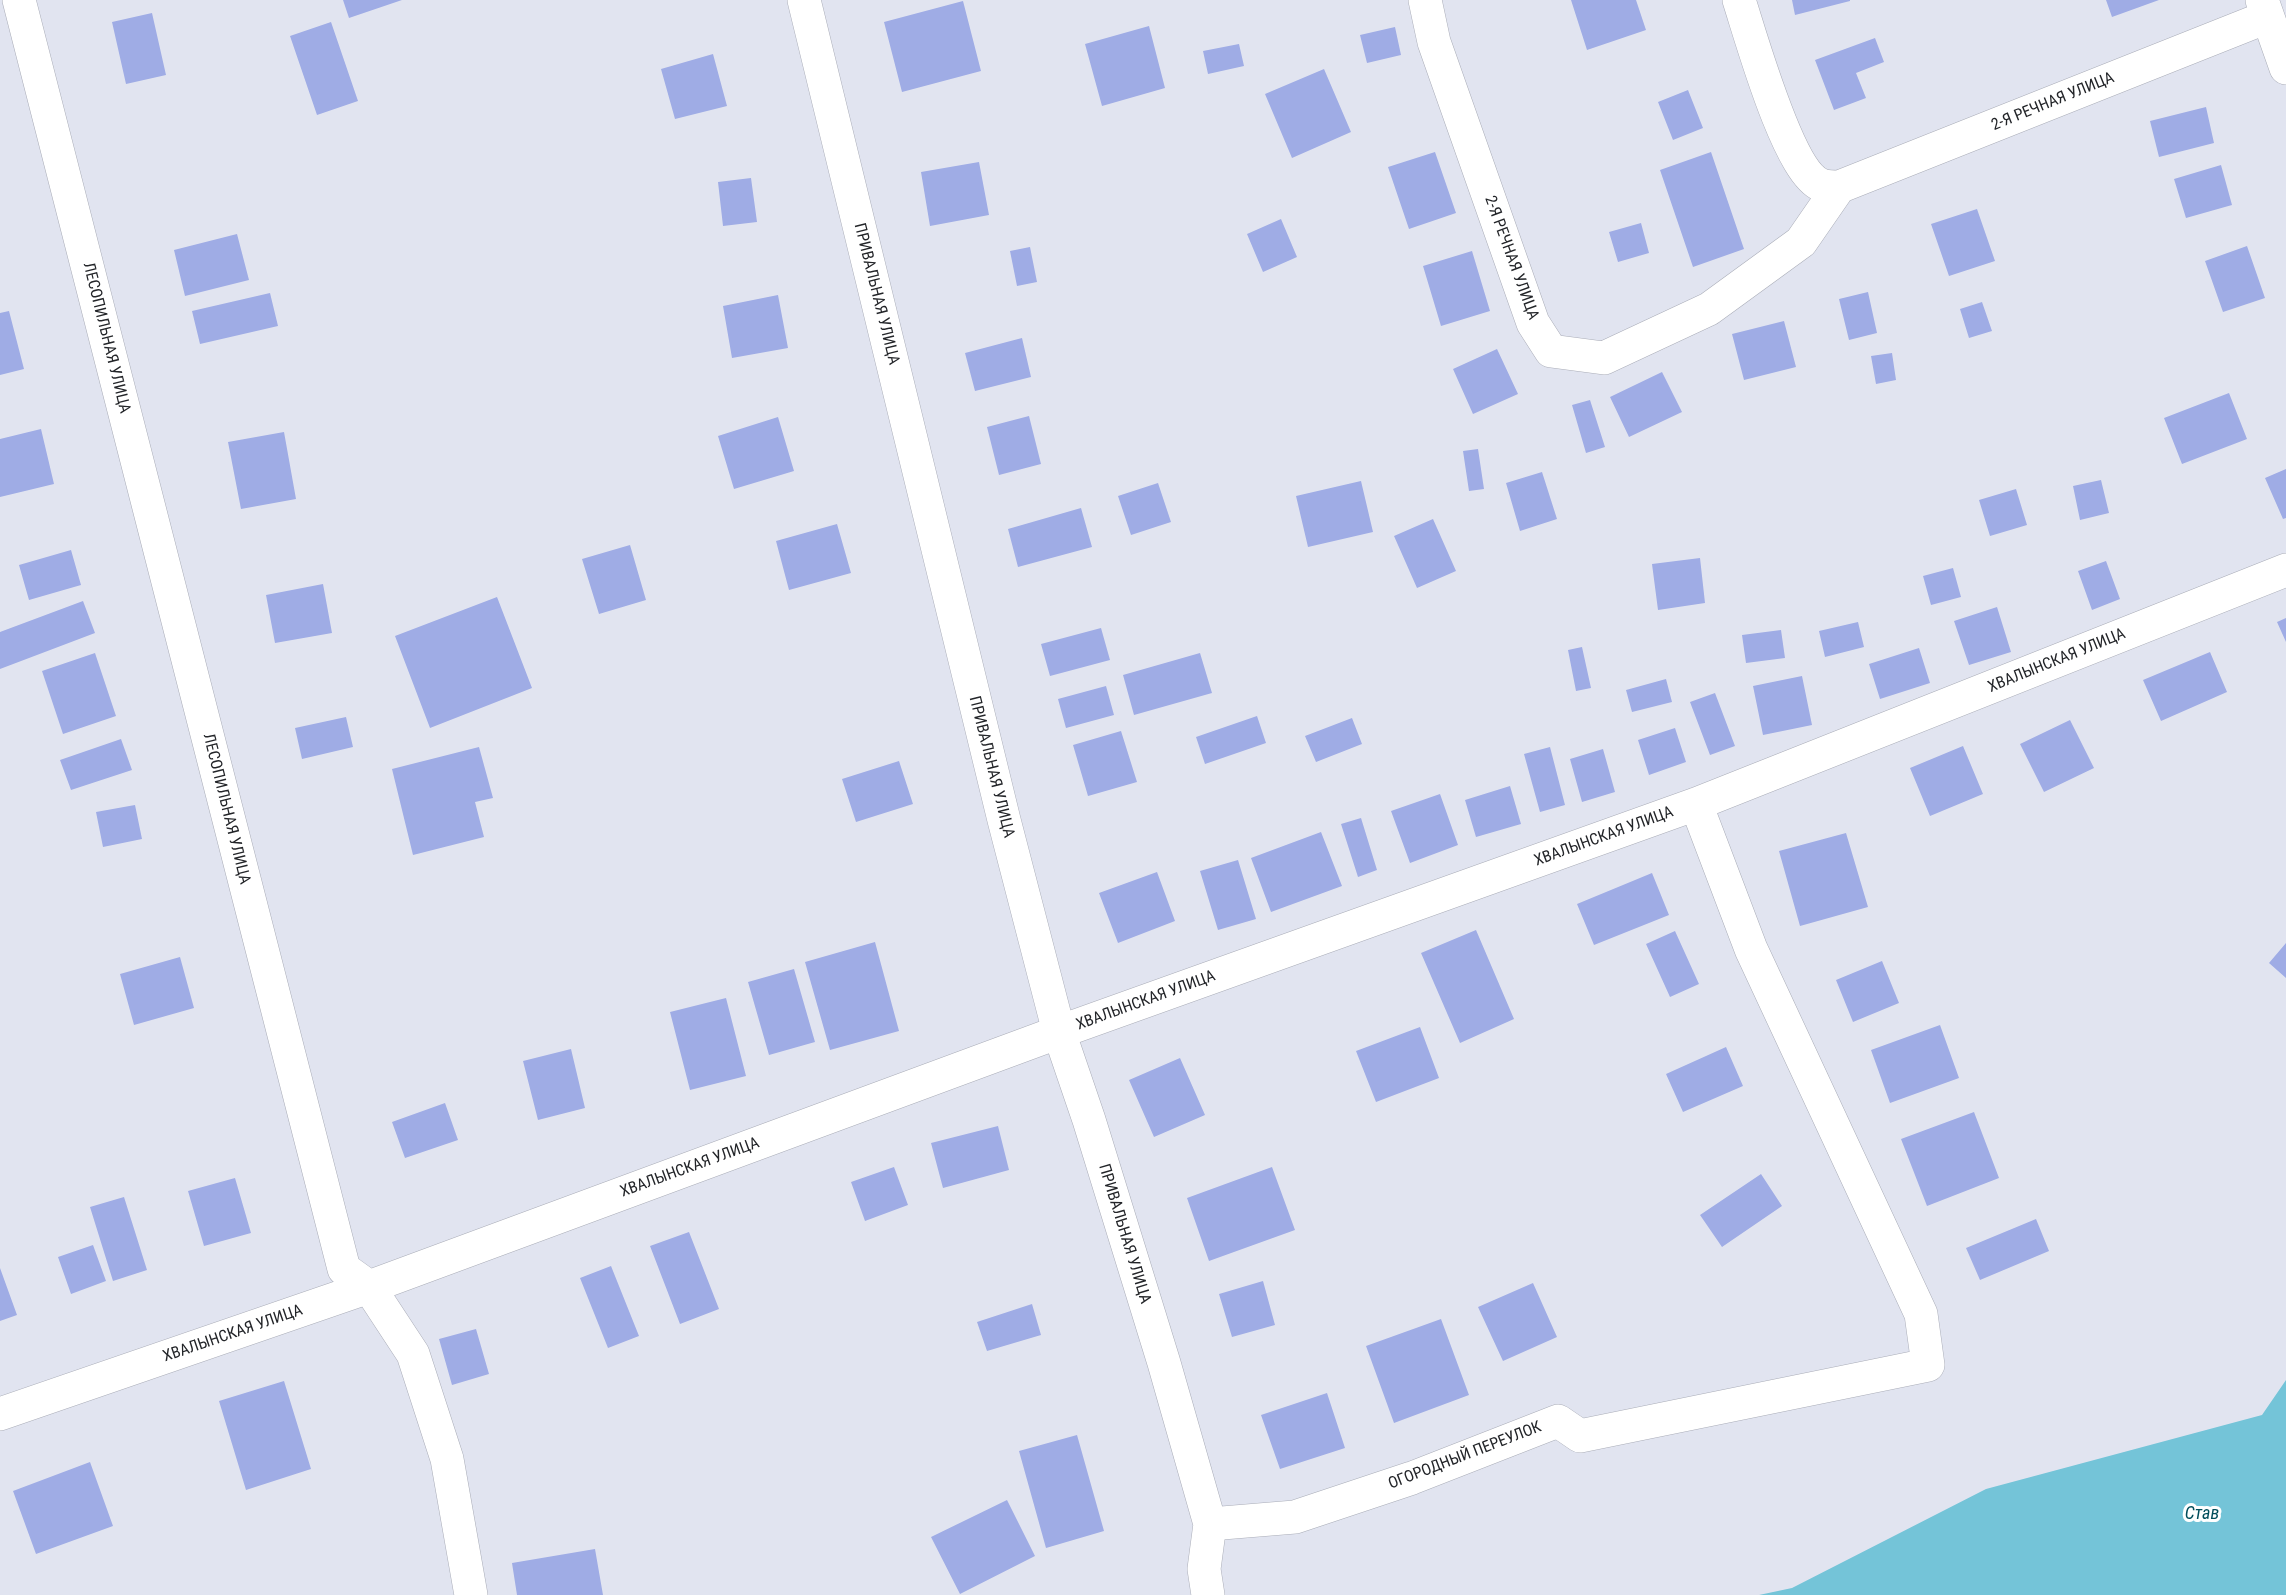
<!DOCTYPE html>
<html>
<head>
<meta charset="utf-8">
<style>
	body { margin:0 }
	canvas { display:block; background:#e1e4f0 }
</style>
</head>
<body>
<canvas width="2286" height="1595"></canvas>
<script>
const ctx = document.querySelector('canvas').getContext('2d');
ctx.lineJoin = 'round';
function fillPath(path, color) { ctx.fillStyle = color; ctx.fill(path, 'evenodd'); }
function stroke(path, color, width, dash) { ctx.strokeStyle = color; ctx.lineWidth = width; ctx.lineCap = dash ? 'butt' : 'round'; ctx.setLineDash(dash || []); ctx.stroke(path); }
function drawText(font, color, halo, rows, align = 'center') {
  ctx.font = font + ' "Roboto Condensed",sans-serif'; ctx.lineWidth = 6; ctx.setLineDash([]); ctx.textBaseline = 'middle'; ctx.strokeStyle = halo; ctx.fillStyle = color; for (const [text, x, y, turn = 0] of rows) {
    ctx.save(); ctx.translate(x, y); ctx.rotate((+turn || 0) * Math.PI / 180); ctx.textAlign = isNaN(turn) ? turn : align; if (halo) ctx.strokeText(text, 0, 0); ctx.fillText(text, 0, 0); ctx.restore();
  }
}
fillPath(new Path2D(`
	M2286 1380V1595H1759L1792 1588 1986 1489 2262 1415Z`), '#74c4d8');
fillPath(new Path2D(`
	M343 0H402L349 18Z
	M1571 0H1636L1646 30 1587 50Z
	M1792 0H1850V1L1795 15Z
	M2106 0H2159L2112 17Z
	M963 1 981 71 902 92 884 22Z
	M152 13 166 75 126 84 112 22Z
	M331 22 358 101 317 115 290 36Z
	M1149 26 1165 88 1102 106 1085 44Z
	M1395 27 1401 55 1367 63 1360 35Z
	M1875 38 1884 62 1856 73 1866 98 1834 110 1815 60Z
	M1239 44 1244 66 1208 74 1203 51Z
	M713 54 727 106 675 119 661 69Z
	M1324 69 1351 132 1292 158 1265 94Z
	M1688 90 1703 128 1673 140 1658 102Z
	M2206 107 2214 143 2159 157 2150 121Z
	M1435 152 1456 213 1409 229 1388 167Z
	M1711 152 1744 249 1693 267 1660 170Z
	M979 162 989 215 930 226 921 172Z
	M2221 165 2232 205 2186 218 2174 179Z
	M751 178 757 222 723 226 718 182Z
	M1977 209 1995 261 1949 276 1931 224Z
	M1281 219 1297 257 1263 272 1247 234Z
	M1641 223 1649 253 1618 262 1609 232Z
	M237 234 249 280 185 296 174 250Z
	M2247 246 2265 298 2223 312 2205 261Z
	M1030 247 1037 282 1017 286 1010 251Z
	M1472 251 1490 311 1441 326 1423 266Z
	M1868 292 1877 333 1849 340 1839 299Z
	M270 293 278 326 200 344 192 311Z
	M778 295 788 348 732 358 723 306Z
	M1982 302 1992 331 1969 338 1960 309Z
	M9 311 24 369 0 375V313Z
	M1784 321 1796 367 1744 380 1732 334Z
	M1022 338 1031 377 975 391 965 353Z
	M1497 349 1518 394 1473 414 1453 369Z
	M1892 353 1896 380 1876 384 1871 356Z
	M1662 372 1682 412 1629 437 1610 397Z
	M2229 393 2247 439 2182 464 2164 418Z
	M1590 400 1605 447 1586 453 1572 405Z
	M1029 416 1041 464 999 475 987 427Z
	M778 417 794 471 734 489 718 436Z
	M41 429 54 484 0 497V439Z
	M284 432 296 499 241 509 228 442Z
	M1478 449 1484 489 1469 491 1463 451Z
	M2286 469V518L2283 519 2265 478Z
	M1542 472 1557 519 1520 531 1506 483Z
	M2101 480 2109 513 2080 520 2073 486Z
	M1361 481 1373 532 1308 547 1296 496Z
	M1158 483 1171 522 1131 535 1118 496Z
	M2016 489 2027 525 1990 536 1979 500Z
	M1081 508 1092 547 1018 567 1008 529Z
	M1433 519 1456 571 1417 588 1394 536Z
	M837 524 851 573 789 590 776 541Z
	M630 545 646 600 599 614 582 559Z
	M71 550 81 585 29 600 19 565Z
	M1700 558 1705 603 1658 610 1652 564Z
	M2106 561 2120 599 2092 610 2078 571Z
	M1953 568 1961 597 1931 605 1923 576Z
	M323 584 332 633 275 643 266 595Z
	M497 597 532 688 430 728 395 636Z
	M83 601 95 633 0 669V632Z
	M1997 607 2011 652 1969 665 1954 621Z
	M2286 618V642L2277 622Z
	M1858 622 1864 647 1825 657 1819 631Z
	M1101 628 1110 660 1050 676 1041 644Z
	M1781 630 1785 658 1746 663 1742 635Z
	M1582 647 1591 688 1576 691 1568 650Z
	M1919 648 1930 683 1880 699 1869 664Z
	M2210 652 2227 692 2161 721 2143 680Z
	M95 653 116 716 63 734 42 671Z
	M1200 653 1212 693 1134 715 1123 675Z
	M1802 676 1812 725 1763 735 1753 686Z
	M1666 679 1672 702 1632 712 1626 690Z
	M1106 686 1114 715 1066 728 1058 699Z
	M1715 693 1735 746 1710 755 1690 702Z
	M1257 716 1266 743 1205 764 1196 737Z
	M346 717 353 747 302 759 295 728Z
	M1352 718 1362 744 1316 762 1305 736Z
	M2070 720 2094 768 2044 792 2020 744Z
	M1675 728 1686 762 1649 775 1638 740Z
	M1121 731 1137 782 1088 796 1073 745Z
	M121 739 132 770 71 790 60 760Z
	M1963 746 1983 794 1930 816 1910 768Z
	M479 747 493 798 475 802 484 837 413 855 392 769Z
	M1550 747 1565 805 1540 812 1524 754Z
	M1603 749 1615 792 1582 802 1570 759Z
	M899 761 913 804 856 822 842 779Z
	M1510 786 1521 824 1476 837 1465 800Z
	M1440 794 1458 845 1410 863 1391 811Z
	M135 805 142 839 103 847 96 812Z
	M1361 818 1377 870 1358 877 1341 824Z
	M1321 832 1342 886 1271 912 1251 858Z
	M1846 833 1868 907 1800 926 1779 851Z
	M1238 860 1256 919 1218 930 1200 871Z
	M1157 872 1175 921 1118 943 1099 893Z
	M1652 873 1669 915 1594 945 1577 904Z
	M1476 930 1514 1019 1460 1043 1421 953Z
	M1675 931 1699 984 1670 997 1646 944Z
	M875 942 899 1031 830 1050 805 962Z
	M2286 943V978L2269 963Z
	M180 957 194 1008 134 1025 120 974Z
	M1882 961 1899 1003 1853 1022 1836 980Z
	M794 969 815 1042 769 1055 748 982Z
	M726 998 746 1076 690 1090 670 1012Z
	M1940 1025 1959 1078 1890 1103 1871 1050Z
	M1420 1027 1439 1078 1376 1102 1356 1051Z
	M1726 1047 1743 1086 1683 1112 1666 1074Z
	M571 1049 585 1108 538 1120 523 1061Z
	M1180 1058 1205 1115 1154 1137 1129 1080Z
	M445 1103 458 1140 405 1158 392 1122Z
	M1974 1112 1999 1178 1927 1206 1901 1139Z
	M998 1126 1009 1170 943 1188 931 1143Z
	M894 1167 908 1205 865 1221 851 1182Z
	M1272 1167 1295 1230 1209 1261 1187 1198Z
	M1761 1174 1782 1206 1722 1247 1700 1215Z
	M235 1178 251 1233 204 1246 188 1191Z
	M124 1197 147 1270 113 1281 90 1207Z
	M2036 1219 2049 1251 1980 1280 1966 1248Z
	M689 1232 719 1309 680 1324 650 1246Z
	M93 1245 106 1281 71 1294 58 1257Z
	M611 1266 639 1336 608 1348 580 1278Z
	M0 1268 17 1315 0 1321Z
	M1263 1281 1275 1325 1232 1337 1219 1294Z
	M1533 1283 1557 1337 1503 1361 1478 1307Z
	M1032 1304 1041 1335 987 1351 977 1322Z
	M1441 1319 1469 1395 1394 1423 1366 1346Z
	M476 1329 489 1374 452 1385 439 1339Z
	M284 1381 311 1469 246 1490 219 1401Z
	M1327 1393 1345 1448 1280 1469 1261 1415Z
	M1077 1435 1104 1531 1046 1548 1019 1451Z
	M90 1462 113 1526 36 1554 13 1491Z
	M1007 1500 1035 1556 960 1594 931 1537Z
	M595 1549 603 1595H517L512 1563Z`), '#9face5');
const street = new Path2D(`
	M19 0 344 1269 369 1287 413 1354 447 1459 471 1595
	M804 0 1004 820 1059 1032 1089 1120 1164 1363 1210 1524
	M1425 0 1434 42 1533 323 1551 351 1604 358 1709 309 1801 242 1839 187
	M1739 0C1751 37 1788 171 1821 185 1826 187 1834 187 1839 187L2267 17
	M2262 0 2286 68
	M0 1414 369 1287 1059 1032 1696 804 2286 570
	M1208 1595 1204 1569 1210 1524 1295 1517 1412 1478 1558 1421 1580 1436 1928 1365 1921 1314 1751 949 1696 804`);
stroke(street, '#aaadb8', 34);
stroke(street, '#fff', 33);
drawText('16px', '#232529', '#fff', [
	["2-Я РЕЧНАЯ УЛИЦА",2053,102,-22],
	["2-Я РЕЧНАЯ УЛИЦА",1511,258,70],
	["ПРИВАЛЬНАЯ УЛИЦА",876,294,76],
	["ЛЕСОПИЛЬНАЯ УЛИЦА",106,338,76],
	["ХВАЛЫНСКАЯ УЛИЦА",2057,661,-22],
	["ПРИВАЛЬНАЯ УЛИЦА",991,767,76],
	["ЛЕСОПИЛЬНАЯ УЛИЦА",226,809,76],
	["ХВАЛЫНСКАЯ УЛИЦА",1604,837,-20],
	["ХВАЛЫНСКАЯ УЛИЦА",1146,1001,-20],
	["ХВАЛЫНСКАЯ УЛИЦА",690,1168,-20],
	["ПРИВАЛЬНАЯ УЛИЦА",1124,1234,73],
	["ХВАЛЫНСКАЯ УЛИЦА",233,1334,-19],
	["ОГОРОДНЫЙ ПЕРЕУЛОК",1465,1456,-21]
]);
drawText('italic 18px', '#004d5b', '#fff', [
	["Став",2202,1514]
]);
</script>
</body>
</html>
